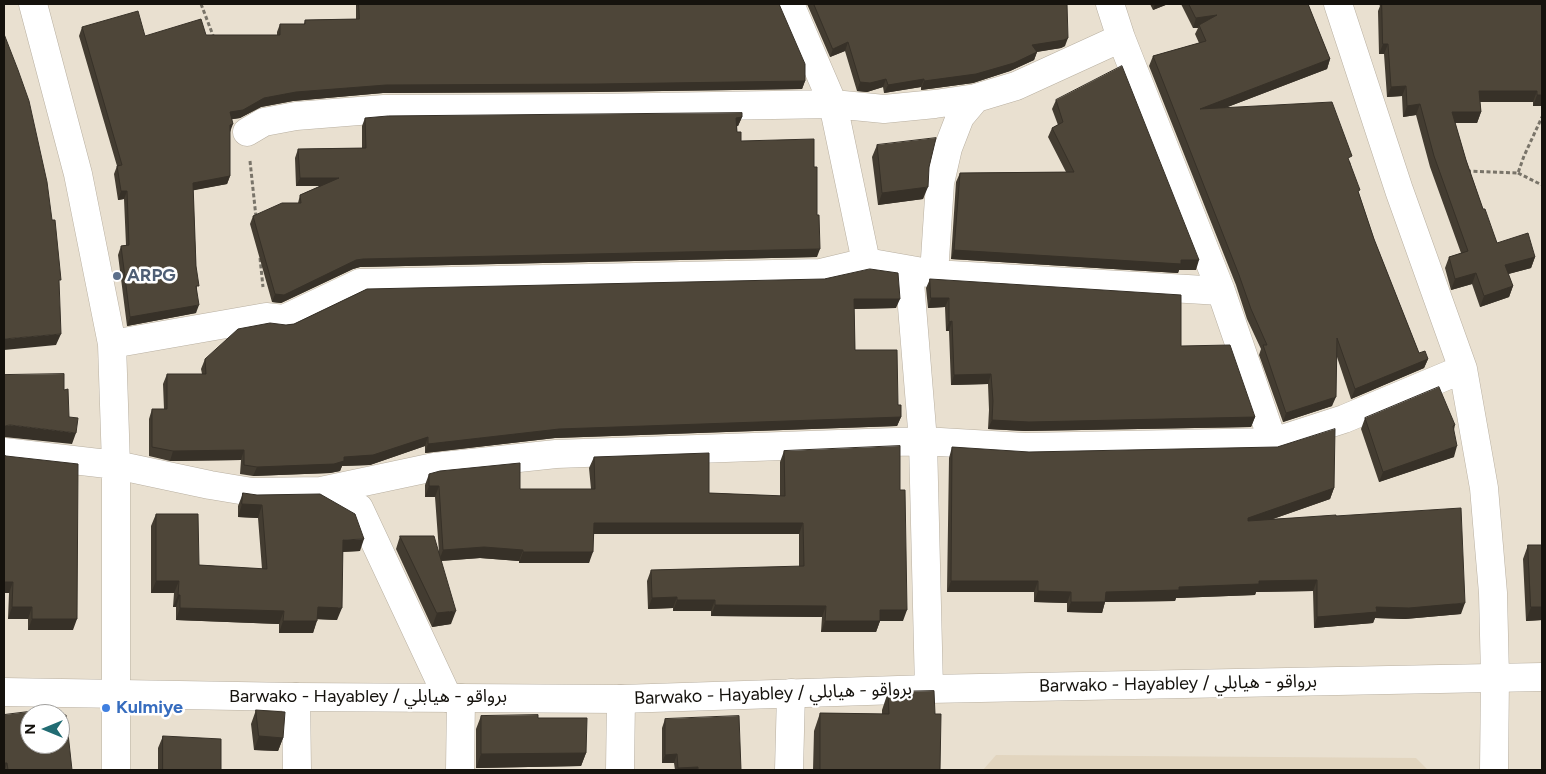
<!DOCTYPE html>
<html>
<head>
<meta charset="utf-8">
<style>
	body { margin:0 }
	#map { position:relative; width:1546px; height:774px; overflow:hidden; background:#e9e0d0; font-family:Figtree,sans-serif }
	canvas { display:block }
	.frame { position:absolute; inset:0; border:5px solid #15120d; pointer-events:none }
	.north { position:absolute; left:20px; top:704px; width:50px; height:50px; box-sizing:border-box; background:#fff; border:1px solid #a1a09e; border-radius:50%; rotate:270deg; font-size:14px; font-weight:700; line-height:20px; text-align:center; color:#15120d }
	.north::after { content:''; display:block; margin:auto; width:18px; height:22px; background:#216c73; clip-path:polygon(50% 0,100% 100%,50% 72%,0 100%) }
</style>
</head>
<body>
<div id="map">
<canvas width="1546" height="774"></canvas>
<div class="frame"></div>
<div class="north">N</div>
</div>
<script>
const ctx = document.querySelector('canvas').getContext('2d');
ctx.lineJoin = 'round';
function fillPath(path, color) { ctx.fillStyle = color; ctx.fill(path, 'evenodd'); }
function stroke(path, color, width, dash) { ctx.strokeStyle = color; ctx.lineWidth = width; ctx.lineCap = dash ? 'butt' : 'round'; ctx.setLineDash(dash || []); ctx.stroke(path); }
function drawText(font, color, halo, rows, align = 'center') {
  ctx.font = font + ' Figtree,"Noto Sans Arabic",sans-serif'; ctx.lineWidth = 5; ctx.setLineDash([]); ctx.textBaseline = 'middle'; ctx.strokeStyle = halo; ctx.fillStyle = color; for (const [text, x, y, turn = 0] of rows) {
    ctx.save(); ctx.translate(x, y); ctx.rotate((+turn || 0) * Math.PI / 180); ctx.textAlign = isNaN(turn) ? turn : align; if (halo) ctx.strokeText(text, 0, 0); ctx.fillText(text, 0, 0); ctx.restore();
  }
}
fillPath(new Path2D(`
	M996 755 1416 758 1428 770H983Z`), '#e2d5bf');
const minor = new Path2D(`
	M33 4 78 174 112 344 116 465V770
	M790 4 833 104 866 262
	M1110 4 1121 38 1221 291 1273 442
	M1338 4 1399 190 1463 369 1484 488 1493 593 1495 677 1494 770
	M247 132 264 122 296 116 384 109 594 108 833 104 884 109 935 104 976 98 1016 86 1121 38
	M909 270 923 441 929 689
	M934 274 940 183 948 148 960 117 976 98
	M112 344 266 317 284 319 360 283 820 273 866 262 934 274 1221 291
	M4 452 116 465 210 485 252 492 321 491 434 467 556 454 923 441 1025 447 1273 442 1344 419 1463 369
	M321 491 359 508 448 698
	M296 697 297 770
	M460 770 461 698
	M620 770 621 699
	M789 770 791 693`);
const secondary = new Path2D(`
	M4 692 296 697 621 699 929 689 1542 677`);
stroke(minor, '#b8afa0', 29);
stroke(secondary, '#b8afa0', 29);
stroke(new Path2D(`
	M201 4 214 38
	M250 161 256 217
	M1467 171 1518 173 1524 156 1542 117
	M1518 173 1542 185
	M260 258 263 287`), '#797469', 3, [4, 2.5]);
stroke(minor, '#fff', 28);
stroke(secondary, '#fff', 28);
fillPath(new Path2D(`
	M356 4H779L805 81 802 89 594 92 383 93 293 101 261 107 240 118 232 119 230 132V176L227 184 193 190 197 291 196 313 127 326 118 255 121 246 126 245 124 199 118 200 114 174 117 166 79 36 82 27 145 36 206 35H277V32L280 24H304L305 20 356 19Z
	M807 4H1067L1065 46 1061 48 1037 52 1034 60 1010 71 973 83 921 90V87L884 93 883 87 867 92 857 91 845 51 830 57Z
	M1150 4H1168L1153 10Z
	M1181 4H1308L1330 59 1327 69 1225 108 1350 162 1359 194 1374 239 1419 353 1428 359 1424 368 1351 399 1337 357 1332 406 1283 422 1259 355 1261 349 1247 319 1236 285 1149 66 1153 56 1199 43 1195 34 1198 28H1193Z
	M1379 4H1542V106H1533V102H1480L1481 112 1477 123H1455L1466 160 1483 209 1497 243 1535 257 1531 268 1508 274 1513 286 1509 297 1480 307 1472 284 1451 290 1445 268 1449 257 1461 253 1430 167 1416 115 1403 117 1402 96 1387 97 1384 54H1379L1378 11 1380 6Z
	M1056 100 1196 270H1179L1178 273 951 259 956 182 960 173 1066 172 1048 137 1052 128 1058 125 1052 109Z
	M742 117 738 126H737V132L741 141 814 167 817 257 360 267 353 269 281 303 272 302 250 224 253 216 298 203 300 195 320 186H296L295 158 298 149 362 148V126L365 118Z
	M877 145 929 167 923 199 878 205 872 157Z
	M930 279 1181 346 1255 417 1251 427 1025 431 988 429 989 410 988 384 951 385 949 331H946L945 307 928 308 926 288Z
	M367 289 896 308 854 309 855 350 898 405 901 417 897 426 555 438 425 453V446L370 465 342 466 340 471 330 473 253 476 240 474 241 460 170 461 149 456V419L152 409H164L163 384 167 374H202L201 369 205 359 286 325 294 324Z
	M1365 418 1455 425 1454 430V457L1379 482 1361 429Z
	M952 447 1334 488 1330 499 1273 519 1336 516 1461 614 1405 619 1375 618 1373 623 1314 628 1313 591 1256 592 1255 595 1176 598 1175 601 1105 602 1102 613 1067 612V603L1034 602V592H947L949 458Z
	M784 451 900 490 903 621H880L876 632H821L822 617 711 616V611H673V608L648 609 647 581 651 570 799 567V534H594L589 563H519V561L480 558 441 561 451 624 432 627 396 549 400 536 439 552 435 497H425V485L429 474 520 489H591L589 468 594 457 709 493 780 496V462Z
	M4 455 73 630H28V619H8L9 593H4Z
	M243 493 360 551 343 552 337 620 317 619 313 633H279V624L176 620V607H173L174 593H151V526L156 514 199 565 262 569 258 518 238 517V506Z
	M1528 545H1542V620L1526 621 1523 559Z
	M888 692 935 714 940 770H813L814 731 820 713 882 714V710Z
	M256 710 283 738 278 751 254 750 251 724Z
	M4 715 29 719 72 770H4Z
	M481 716 538 718 586 753 581 766 476 768V729Z
	M665 719 741 770H675L674 763H662V728Z
	M163 736 221 770H158V748Z`), '#433c31');
fillPath(new Path2D(`
	M1155 4H1168L1153 10Z
	M1217 15 1199 25 1198 28H1193L1196 18Z
	M1068 38 1065 46 1061 48 1029 53 1032 45Z
	M848 42 845 51 830 57 833 49Z
	M1383 44H1388L1384 54H1379Z
	M1037 52 1034 60 1010 71 973 83 921 90 924 81Z
	M1330 59 1327 69 1196 119 1200 109Z
	M886 79 883 87 867 92 857 91 860 82Z
	M924 79 921 87 884 93 888 85Z
	M805 81 802 89 594 92 383 93 293 101 261 107 240 118 227 120 230 112 264 98 296 92 386 85Z
	M1406 86 1402 96 1387 97 1391 87Z
	M1479 91H1537L1533 102H1475Z
	M1537 95H1542V106H1533Z
	M1420 104 1416 115 1403 117 1407 106Z
	M1452 112H1481L1477 123H1448Z
	M742 117 738 126 733 127 736 118Z
	M233 124 230 132V125Z
	M230 176 227 184 190 191 193 183Z
	M300 178H339L336 186H296Z
	M928 187 923 199 878 205 882 193Z
	M121 191H127L124 199 118 200Z
	M820 249 817 257 360 267 353 269 281 303 272 302 275 294 356 260 363 259Z
	M954 250 1199 260 1196 270H1179L1178 273 951 259Z
	M1535 257 1531 268 1501 276 1505 265Z
	M1476 273 1472 284 1451 290 1455 279Z
	M1513 286 1509 297 1480 307 1484 296Z
	M931 298H949L945 307 928 308Z
	M854 299H900L896 308 851 309Z
	M199 305 196 313 127 326 130 317Z
	M952 321 949 331H946L949 322Z
	M61 334 56 345 4 350V339Z
	M1428 359 1424 368 1351 399 1355 389Z
	M991 374 988 384 951 385 954 375Z
	M1336 397 1332 406 1283 422 1286 413Z
	M901 417 897 426 555 438 425 453 428 444 559 429Z
	M1255 417 1251 427 1025 431 988 429 992 420Z
	M10 425 76 433 72 444 4 437V426Z
	M428 437 425 446 370 465 342 466 340 471 330 473 253 476 257 467 344 457Z
	M1457 446 1454 457 1379 482 1383 472Z
	M244 450 241 460 170 461 173 451Z
	M429 486H439L435 497H425Z
	M1334 488 1330 499 1244 529 1248 518Z
	M242 504 262 505 258 518 238 517Z
	M594 523H803L799 534H590Z
	M364 539 360 551 338 552 343 540Z
	M484 547 523 550 519 561 480 558 439 561 443 550Z
	M523 552H593L589 563H519Z
	M1317 580 1313 591 1256 592 1255 595 1176 598 1175 601 1105 602 1102 613 1067 612 1071 602 1106 592 1259 581Z
	M156 581H179L174 593H151Z
	M951 581H1038L1034 592H947Z
	M4 582H13L9 593H4Z
	M1038 591 1071 592 1067 603 1034 602Z
	M178 595H180L176 607H173Z
	M677 597 673 608 648 609 652 598Z
	M677 600H715L711 611H673Z
	M1465 603 1461 614 1405 619 1375 618 1373 623 1314 628 1317 617 1376 607Z
	M715 605 826 606 822 617 711 616Z
	M12 607H32L28 619H8Z
	M318 607 342 608 337 620 313 619Z
	M1531 607H1542V620L1526 621Z
	M180 608 284 611 279 624 176 620Z
	M880 610H907L903 621H880L876 632H821L825 621Z
	M456 611 451 624 432 627 437 613Z
	M32 619H77L73 630H28Z
	M283 621H317L313 633H279Z
	M259 736 283 738 278 751 254 750Z
	M586 753 581 766 476 768 481 754Z
	M677 754 674 763H662L665 755Z
	M4 763H7L5 770H4Z
	M698 767 697 770H677L678 768Z`), '#373128');
const building = new Path2D(`
	M359 4H779L805 64V81L597 84 386 85 296 92 264 98 243 110 230 112 233 124 230 125V176L193 183 196 266 199 286H196L199 305 130 317 121 246 129 245 127 191H121L117 166 122 165 82 27 138 11 145 36 201 19 206 35H280V24H305V20L359 19Z
	M814 4H1067L1068 38 1064 40 1032 45 1037 52 1014 63 976 74 924 81V79L888 85 886 79 870 83 860 82 848 42 833 49Z
	M1189 4H1308L1330 59 1200 109 1332 102 1352 156 1348 158 1360 190 1358 191 1374 239 1419 353 1425 351 1428 359 1355 389 1337 338 1336 397 1286 413 1263 345H1267L1251 309 1239 275 1153 56 1206 41 1199 25 1217 15 1196 18Z
	M1382 4H1542V95H1537V91H1479L1481 112H1452L1466 160 1483 209H1485L1497 243 1528 233 1535 257 1505 265 1513 286 1484 296 1476 273 1455 279 1449 257 1468 251 1434 156 1420 104 1407 106 1406 86 1391 87 1388 44H1383Z
	M4 34 18 70 29 101 47 182 52 220H55L61 280H59L61 334 4 339Z
	M1122 66 1199 260H1181V264L954 250 960 173 1074 172 1052 128 1063 122 1056 100Z
	M742 113V117L736 118 737 132H741V141L814 139V167H817V215H819L820 249 363 259 356 260 284 295 275 294 253 216 282 203H301L300 195 339 178H300L298 149 366 148 365 118 388 116Z
	M936 138 929 167 928 187 882 193 877 145Z
	M870 269 898 273 900 299H854L855 350H897L898 405H901V417L559 429 428 444V437L373 455 344 457V461L334 464 257 467 244 465V450L173 451 152 447V409H167V374H206L205 359 238 329 270 323 286 325 294 324 367 289 824 279Z
	M930 279 1181 295V346L1230 345 1255 417 1029 422 992 420 993 401 991 374 954 375 952 321 949 322V298H931Z
	M64 374V390L68 389 69 417 78 418 76 433 10 425 4 426V375Z
	M1439 387 1455 425 1453 426 1457 446 1383 472 1365 418Z
	M1335 429 1334 488 1248 518V521L1336 515V516L1461 508 1465 603 1409 608 1376 607 1377 612 1317 617V580L1259 581V584L1179 587V590L1106 592 1105 602H1071V592L1038 591V581H951L952 447 1029 452 1277 447Z
	M900 446V490H905L907 610H880V621H825L826 606 715 605V600H677V597L652 598 651 570 804 566 803 523H594L593 552H523V550L484 547 443 550 439 486H429V474L440 471 520 463V489H595L594 457 709 453V493L785 496 784 451Z
	M4 455 6 456 78 464 77 619H32V607H12L13 582H4Z
	M243 493 257 495 320 494 355 514 364 539 343 540 342 608 318 607 317 621H283L284 611 180 608V595H178L179 581H156V514H198L199 565 267 569 262 505 242 504Z
	M400 536H434L456 611 437 613Z
	M1528 545H1542V607H1531Z
	M934 691 935 714H941L940 770H820V713L889 714 888 692Z
	M256 710 285 712 283 738 259 736Z
	M28 712 29 719H30V744H60V716L66 715 72 770H8L7 763H4V715Z
	M538 715V718H587L586 753 481 754V716Z
	M739 716 741 770H698V767L678 768 677 754 665 755V719Z
	M163 736 221 739V770H163Z`);
fillPath(building, '#4e4639');
stroke(building, '#373128', 1);
for (const [x, y, r, color] of [
	[117,276,5,"#5c6f8a"],
	[106,708,5,"#3f7fe0"]
]) { const dot = new Path2D(); dot.arc(x, y, r, 0, 2 * Math.PI); ctx.fillStyle = color; ctx.fill(dot); stroke(dot, '#fff', 2); }
drawText('bold 18px', '#4e5e75', '#fff', [
	["ARPG",127,276]
], 'left');
drawText('18px', '#15120d', '#fff', [
	["Barwako - Hayabley / برواقو - هيابلي",1178,684,-1],
	["Barwako - Hayabley / برواقو - هيابلي",773,694,-2],
	["Barwako - Hayabley / برواقو - هيابلي",368,697]
]);
drawText('bold 18px', '#366cbe', '#fff', [
	["Kulmiye",116,708]
], 'left');
</script>
</body>
</html>
